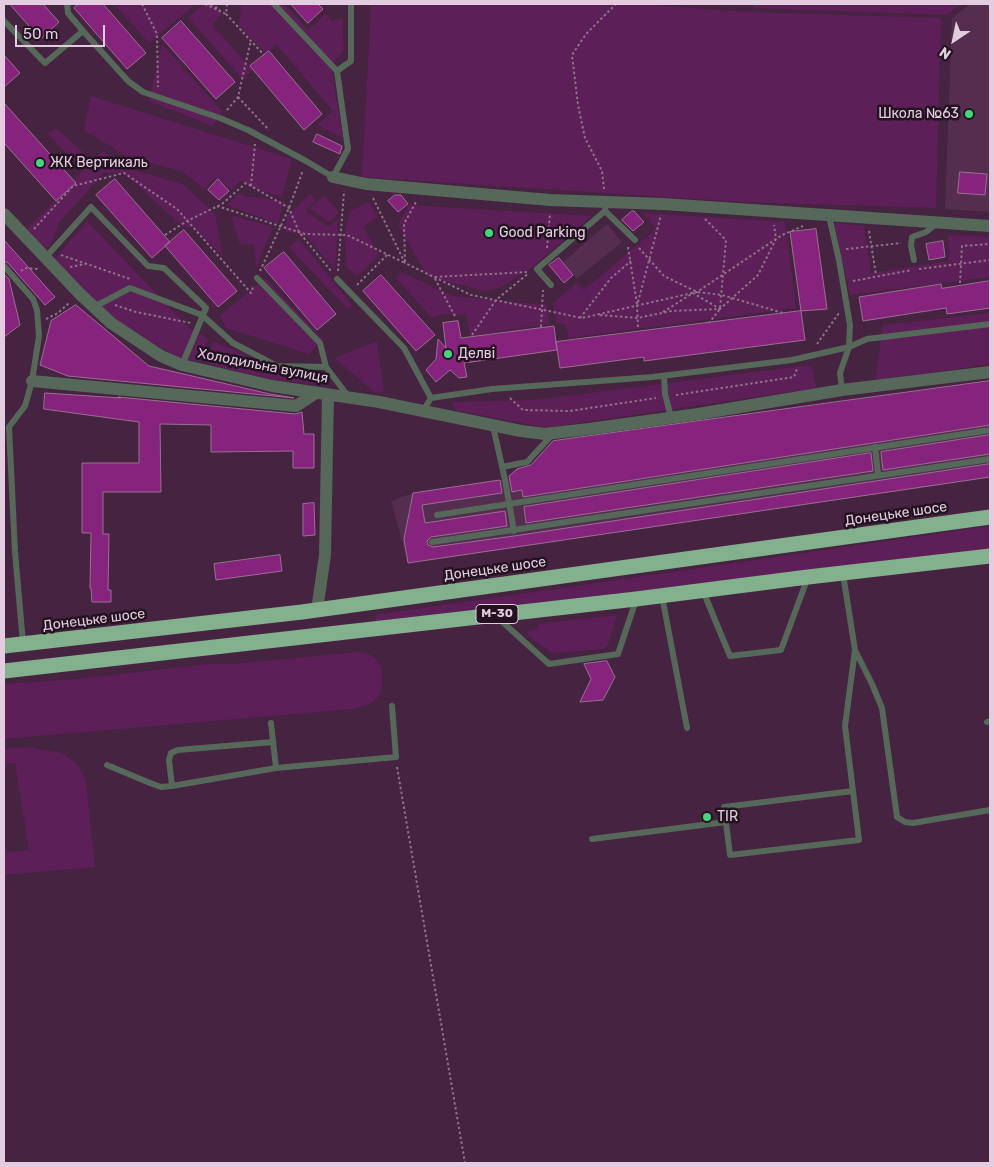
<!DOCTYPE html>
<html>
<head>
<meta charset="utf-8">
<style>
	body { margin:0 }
	#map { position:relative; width:994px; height:1167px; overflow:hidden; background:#462341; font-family:Rubik,sans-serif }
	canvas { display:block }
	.frame { position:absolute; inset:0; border:5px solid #e3ccdf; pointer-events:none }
	.north { position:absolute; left:929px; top:15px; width:50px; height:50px; -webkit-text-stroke:4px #231321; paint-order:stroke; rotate:214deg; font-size:14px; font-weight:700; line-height:20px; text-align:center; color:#e3ccdf }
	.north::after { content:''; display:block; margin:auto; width:18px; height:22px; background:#e3ccdf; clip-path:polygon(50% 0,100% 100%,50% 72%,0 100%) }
	.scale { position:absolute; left:15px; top:25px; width:90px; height:22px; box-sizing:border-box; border:2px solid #e3ccdf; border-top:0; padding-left:6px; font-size:15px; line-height:18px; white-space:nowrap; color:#e3ccdf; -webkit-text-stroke:4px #231321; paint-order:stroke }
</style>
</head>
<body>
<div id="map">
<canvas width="994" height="1167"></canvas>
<div class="frame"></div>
<div class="north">N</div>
<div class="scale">50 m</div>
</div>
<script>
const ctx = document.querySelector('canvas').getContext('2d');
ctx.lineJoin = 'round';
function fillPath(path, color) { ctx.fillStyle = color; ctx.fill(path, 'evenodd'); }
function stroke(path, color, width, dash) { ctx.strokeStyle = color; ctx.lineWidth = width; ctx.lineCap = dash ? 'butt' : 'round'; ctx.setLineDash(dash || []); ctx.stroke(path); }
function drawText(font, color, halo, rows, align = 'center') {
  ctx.font = font + ' Rubik,sans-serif'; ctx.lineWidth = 5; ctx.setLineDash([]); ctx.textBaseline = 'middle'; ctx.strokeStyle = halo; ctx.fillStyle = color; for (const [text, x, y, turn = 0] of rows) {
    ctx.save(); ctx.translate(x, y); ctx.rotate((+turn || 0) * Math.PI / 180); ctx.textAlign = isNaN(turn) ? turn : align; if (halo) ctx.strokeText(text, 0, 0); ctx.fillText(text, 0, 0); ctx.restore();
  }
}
fillPath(new Path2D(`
	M970 4H990V212L945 209 952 18Z
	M607 224 622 242 577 279 563 262Z
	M990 411V477L408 563 391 501 413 493Z`), '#542d4f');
fillPath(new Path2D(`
	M114 4H196L149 43Z
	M204 4H211L222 14 212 25 253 70 242 79 188 17Z
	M241 4H285L308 30 326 13 331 21 342 18 344 49 331 66 343 138 317 125 333 111 277 45 265 53 239 26Z
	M371 4H638L748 12 941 18 936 208 742 202 362 177Z
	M755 4H961L947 15 753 8Z
	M162 44 222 111 213 126 149 101Z
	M91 96 292 159 282 197 250 187 240 181 232 189 216 177 204 189 182 171 129 158 84 130Z
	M57 129 94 162 96 159 95 157 103 151 127 168 182 184 215 214 223 256 192 227H183L124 173H103L59 223 50 247H41L25 231 48 208 83 170 80 164 74 161 47 133Z
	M238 193 244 196 284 201 278 224 227 205Z
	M310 194 316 200 305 211 329 227 338 219 335 270 307 237 285 231 287 216Z
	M324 195 339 213 329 222 310 209Z
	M369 202 378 217 363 226 379 255 358 276 347 268 344 235 350 211Z
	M409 205 592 216 531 268 501 287 485 291 428 277 398 225Z
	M642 213 785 222 796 308 569 338 565 324H556L553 304 576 283 584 290 650 234 655 227Z
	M234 216 273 227 256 268 254 244 240 245 232 218Z
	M87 221 187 326 208 339 202 362 179 359 104 312 53 261Z
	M834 223 864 226 871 273 949 261 948 235 990 237V277L850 295Z
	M299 239 352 305 348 309 289 247Z
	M401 272 453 296 547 305 549 324 470 336 466 315 445 314 431 317 396 278Z
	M265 278 323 339 309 354 226 328 220 316Z
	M990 313V364L875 381 883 325Z
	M213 341 275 369 322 374 321 385 268 379 208 364Z
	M377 341 384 391 375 393 335 358Z
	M811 365 817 388 546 428 455 410 452 402 535 400Z
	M990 526V551L376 621 375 615Z
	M617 615 608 645 604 649 552 653 528 636V631L538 628V624Z
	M358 652C362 653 367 653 370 655 384 661 386 686 377 698 371 705 361 707 352 709L4 739V684L77 679 208 664H233Z
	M27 747 62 753 78 765 86 783 95 867 4 875V853L29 850 15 763 4 764V749Z`), '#5d1f57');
const building = new Path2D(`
	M10 4H43L59 22 41 39Z
	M79 4H103L146 53 127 69 74 8Z
	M291 4H318L323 9 308 23Z
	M181 21 235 82 216 99 162 38Z
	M269 51 322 114 304 130 250 66Z
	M4 55 20 73 4 87Z
	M4 103 76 183 56 201 4 143Z
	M317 134 342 146 340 154 313 142Z
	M960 172 987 174 985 195 958 193Z
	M115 179 170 242 152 258 96 195Z
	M218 179 229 191 219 200 208 190Z
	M395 195H401L408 204 398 212 388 201Z
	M632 211H634L644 222 633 231 622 220Z
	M816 229 827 309 801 311 790 232Z
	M184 230 237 291 218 307 165 246Z
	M4 240 55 297 45 305 8 263 4 261Z
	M943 241 945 257 929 260 926 244Z
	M284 252 336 314 317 330 264 268Z
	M559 258 573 275 564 283 549 265Z
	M4 274 9 279 20 325 4 337Z
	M381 275 435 335 416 351 363 291Z
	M990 281V308L947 314 946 308 863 321 859 297 941 284 942 288Z
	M76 305 149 366 270 394 294 398 68 376 40 365 51 321Z
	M801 311 805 340 644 361V357L560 368 556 342Z
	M458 321 461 338 554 326 557 350 464 363 467 377 459 378 450 370 436 382 426 370 436 359 438 339 446 348 443 323Z
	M990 381V425L523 497 522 490 512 492 509 476 517 469 531 465 553 441Z
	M45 393 121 398 118 397 295 414 302 412 304 434H314V468H293V451L211 452V425L160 424 161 492H103V534H109L108 590H111V602H92L91 588H90L91 533H82V463H139V422L44 409Z
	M990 435V454L883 470 881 452Z
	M871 453 873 471 526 523 524 507Z
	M990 464V477L408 563 404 539 413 493 500 480 502 493 422 505 425 523 505 511 507 526 431 537 427 541 428 545 433 547 514 536Z
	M314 503 315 535 303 536V504Z
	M280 555 282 571 216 580 214 564Z
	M607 661 615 677 603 700 580 702 591 679 584 664Z`);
fillPath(building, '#86247d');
stroke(building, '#997092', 1);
stroke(new Path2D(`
	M142 4 157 34 158 87
	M205 4 226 14
	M211 4 220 10
	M227 4 226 14 264 55
	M238 97 269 130
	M227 110 238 97 251 40
	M251 186 255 144
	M604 189 602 171 585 138 578 105 572 55 586 34 616 4
	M373 198 405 263 471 295 582 318 697 292 782 235 803 226
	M217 206 305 234 347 235 405 263 404 224 417 200
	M705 219 726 240 720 309 709 323
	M34 229 73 186 124 173 177 209 251 293 253 287
	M869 231 876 275
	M165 235 187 221 222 204 246 183 289 208 299 232 331 271
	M628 247 637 304
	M547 248 550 213
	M639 248 664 276 697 292 722 295 783 313
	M846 249 901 243
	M61 255 130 279
	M70 267 85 264
	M919 269 990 260
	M21 271 25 268 38 269
	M260 271 289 208 303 170
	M338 271 344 191
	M853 281 912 270
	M960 283 962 246 990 244
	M357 285 387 255
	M115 305 136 312 191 323
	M663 312 693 293 720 309
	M600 315 638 318 671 311 720 309 758 275 776 239 774 225
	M455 316 434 277 528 272
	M580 318 611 278 631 261
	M46 319 58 313 70 302
	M541 327 543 290
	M638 327 637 306 661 215
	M472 335 496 300 529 273
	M817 344 839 313
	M676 395 794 377 797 369
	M510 398 523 410 570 411 656 398
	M397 767 465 1163`), '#8f718a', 2, [2.5, 2.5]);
stroke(new Path2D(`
	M4 21 45 63 83 31 68 13 67 4
	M83 31 128 81 143 92 220 118 248 130 306 161 333 177 348 149 337 71 274 4
	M337 71 351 61V4
	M605 211 635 240
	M829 216 839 260 850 325 849 347 840 373 842 390
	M45 258 91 207 148 266 164 268 206 308 182 365
	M914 260 911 246 912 237 926 232 936 224
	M4 266 33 299 37 310 39 336 32 381 25 406 9 427 15 552 23 643
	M257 278 320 343 326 367 348 396
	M337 279 404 348 431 398
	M551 285 537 269 605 211 606 202
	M94 307 130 288 202 315 233 343 277 366 326 367
	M664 376 665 394 671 417
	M423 411 431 398 492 389 653 377 792 360 849 347 867 339 990 324
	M493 426 505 480 514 531
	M875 447 878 474
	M502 467 527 462 552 435
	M437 515 990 430
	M432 542 990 459
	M843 574 855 650 845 726 859 840 730 855 724 807 853 791
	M703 591 730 656 781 650 808 577
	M662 596 687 728
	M497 617 549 664 618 654 636 600
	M855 650 872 684 882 708 897 817 905 822 913 823 990 810
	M987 722 990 721
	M271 723 276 768 396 757 392 706
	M107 765 150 783 161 787 172 786 276 768
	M172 786 169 760 171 753 178 750 273 742
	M592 839 726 822`), '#556859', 6);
stroke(new Path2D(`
	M333 177 366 184 550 200 663 204 990 226
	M4 214 80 294 111 323 161 356 182 365 272 386 379 402 521 431 545 434 589 429 698 414 842 390 990 372
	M32 381 296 406 316 393
	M317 610 325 555 328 395`), '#556859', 12);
stroke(new Path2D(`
	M4 646 302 612 990 517
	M4 671 636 599 808 577 990 556`), '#83b18e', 15);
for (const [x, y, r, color] of [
	[969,114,5,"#43d77b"],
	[40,163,5,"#43d77b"],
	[489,233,5,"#43d77b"],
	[448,354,5,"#43d77b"],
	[707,817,5,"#43d77b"]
]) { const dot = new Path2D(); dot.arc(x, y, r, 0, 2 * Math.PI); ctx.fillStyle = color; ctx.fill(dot); stroke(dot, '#231321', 2); }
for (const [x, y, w] of [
	[497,614,42]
]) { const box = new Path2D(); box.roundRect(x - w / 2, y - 9.5, w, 19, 4); ctx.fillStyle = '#231321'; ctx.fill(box); stroke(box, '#e3ccdf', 1); }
drawText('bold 12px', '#e3ccdf', null, [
	["М-30",497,614]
]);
drawText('14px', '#e3ccdf', '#231321', [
	["Школа №63",959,114,"right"],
	["ЖК Вертикаль",50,163],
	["Good Parking",499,233],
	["Делві",458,354],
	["TIR",717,817]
], 'left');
drawText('14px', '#e3ccdf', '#231321', [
	["Холодильна вулиця",263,366,11],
	["Донецьке шосе",896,514,-8],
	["Донецьке шосе",495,569,-8],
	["Донецьке шосе",94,620,-7]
]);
</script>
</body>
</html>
